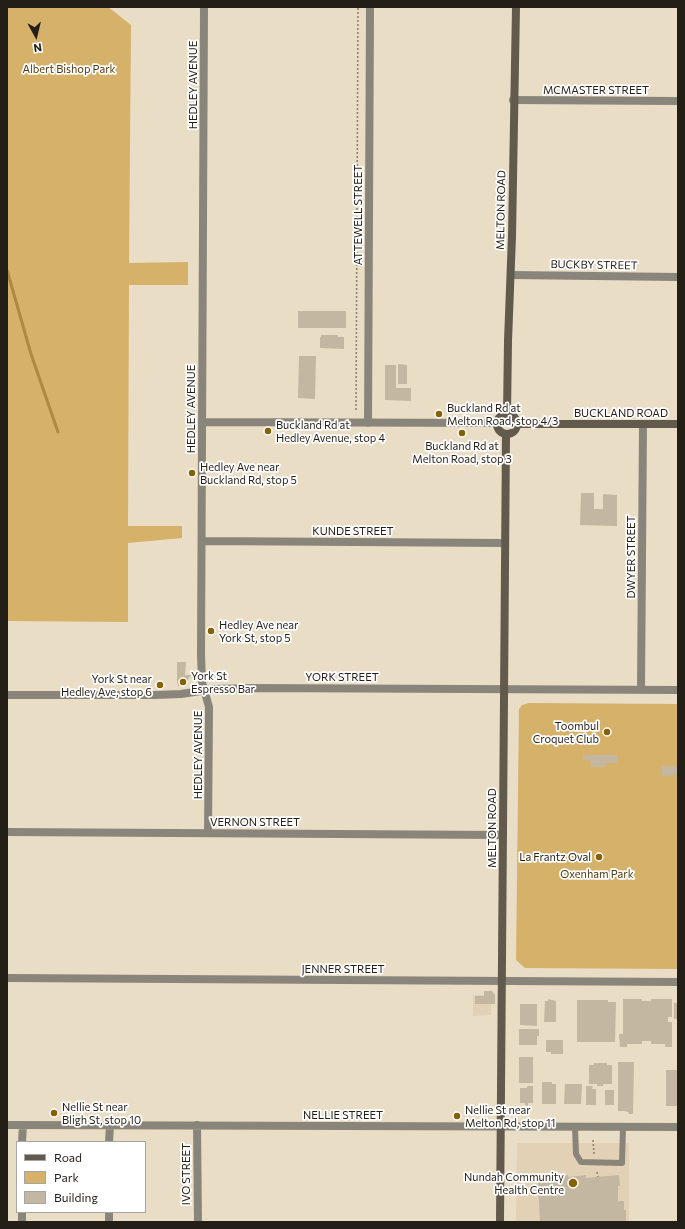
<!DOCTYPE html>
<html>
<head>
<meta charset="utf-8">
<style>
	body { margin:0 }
	#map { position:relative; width:685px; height:1229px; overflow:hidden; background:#eaddc6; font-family:Commissioner,sans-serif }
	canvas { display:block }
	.frame { position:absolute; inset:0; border:8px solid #231e16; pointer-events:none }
	.legend { position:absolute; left:16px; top:1141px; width:130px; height:72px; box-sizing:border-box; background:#fff; border:1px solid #a7a5a2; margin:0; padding:5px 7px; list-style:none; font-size:12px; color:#231e16 }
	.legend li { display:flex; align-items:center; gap:8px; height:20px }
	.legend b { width:20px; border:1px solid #a7a5a2 }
	.north { position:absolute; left:16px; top:16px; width:40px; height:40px; -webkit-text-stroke:3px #fff; paint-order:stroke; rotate:172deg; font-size:11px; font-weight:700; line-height:16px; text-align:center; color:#231e16 }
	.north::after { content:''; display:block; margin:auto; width:14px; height:18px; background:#231e16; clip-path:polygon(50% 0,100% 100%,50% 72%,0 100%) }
</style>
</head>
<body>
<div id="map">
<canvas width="685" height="1229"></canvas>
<div class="frame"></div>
<ul class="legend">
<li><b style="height:5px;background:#625a4d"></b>Road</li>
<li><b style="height:11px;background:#d6b16a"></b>Park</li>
<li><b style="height:11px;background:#c3b7a1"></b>Building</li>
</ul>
<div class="north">N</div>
</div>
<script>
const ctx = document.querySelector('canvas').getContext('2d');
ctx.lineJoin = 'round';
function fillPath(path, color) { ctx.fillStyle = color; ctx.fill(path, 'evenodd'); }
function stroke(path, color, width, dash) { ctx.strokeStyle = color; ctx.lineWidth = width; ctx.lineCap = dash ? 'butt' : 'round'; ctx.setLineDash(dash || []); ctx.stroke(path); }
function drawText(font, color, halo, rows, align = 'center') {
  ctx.font = font + ' Commissioner,sans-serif'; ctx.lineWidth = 3.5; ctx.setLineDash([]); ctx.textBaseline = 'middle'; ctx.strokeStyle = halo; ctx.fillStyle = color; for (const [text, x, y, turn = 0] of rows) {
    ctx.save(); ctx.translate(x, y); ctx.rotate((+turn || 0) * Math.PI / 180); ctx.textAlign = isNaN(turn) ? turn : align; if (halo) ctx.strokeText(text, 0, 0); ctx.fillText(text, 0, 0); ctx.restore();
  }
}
fillPath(new Path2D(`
	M473 995H491V1015L473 1016Z
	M517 1143H629V1222H516Z`), '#e2d1b4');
fillPath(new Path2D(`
	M7 7H108L131 25 129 263 188 262V285H129L128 526H182V538L128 543V622L7 621Z
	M529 703 678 704V969L525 968 516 960 519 709 522 705Z`), '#d6b16a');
stroke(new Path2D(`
	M7 270 31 354 58 432`), '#ae8941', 3);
fillPath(new Path2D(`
	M298 311H346V328H298Z
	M321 335H338V337H344V349L320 348V337H321Z
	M299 356H316L315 399 298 398Z
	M398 364 407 365V384H398Z
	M385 365H396V388H411V401L385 400Z
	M581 493H594V509H603V494L617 495V526L580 525Z
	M177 662H186L185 675H191L187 681 180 685 178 686 177 681Z
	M583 755H617V763H605V767H591L590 759 583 760Z
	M662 766H678V775L662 776Z
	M484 991H492L495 995V1004H475V996H484Z
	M548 999 556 1001V1022H544L545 1001H548Z
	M623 999H642V1001H651V999H672V1017H668V1022H672V1047H665V1044H651V1041H642V1044H627V1047H620L619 1034H623Z
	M577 1000H608V1002H616L615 1042H577Z
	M674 1003H678V1019H674Z
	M520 1004H537V1026L520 1025Z
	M519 1029H539V1036H537V1045H519Z
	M546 1040H563V1054H551V1052H546Z
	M519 1057H533V1083H519Z
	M618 1062H634L633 1114H629L628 1112 624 1111H618Z
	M594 1063H607V1065H612V1084H603V1086H597V1084H589V1065H594Z
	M666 1070H678V1106H666Z
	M542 1082H552V1084H556V1104H542Z
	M565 1084H582L581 1104H564Z
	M527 1086H533V1103H528V1106L525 1105V1103H520V1088H527Z
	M586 1086H593L592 1089H596V1105H586Z
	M605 1090H614V1105H605Z
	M568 1175V1177L586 1175V1178L619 1175 620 1186H618V1201H624V1210H626V1222H540L538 1181H550L549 1177Z`), '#c3b7a1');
stroke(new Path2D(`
	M356 410 358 7
	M593 1140 594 1154
	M597 1172 598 1177`), '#877e6e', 1.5, [2, 2]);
stroke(new Path2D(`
	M575 1127 576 1154 581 1162 622 1163 623 1127`), '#8a857b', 6);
stroke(new Path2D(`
	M204 7 201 655 202 682 209 707 208 833
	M513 100 678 101
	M511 275 678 277
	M202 422 497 423
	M368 423 370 7
	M202 541 505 543
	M641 689 643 424
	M7 695H155L181 694 214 689 253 688 678 690
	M7 832 503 835
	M7 978 678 982
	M7 1125 678 1127
	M197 1125 198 1222
	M22 1142 23 1125
	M109 1142 110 1125
	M22 1222V1212
	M109 1222V1212`), '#8a857b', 8);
stroke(new Path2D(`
	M507 414 508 341 512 236 516 7
	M497 424a10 10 0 1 1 20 0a10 10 0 1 1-20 0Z
	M517 424H678
	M500 1222 506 434`), '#625a4d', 8);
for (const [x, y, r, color] of [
	[439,414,4,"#876100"],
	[268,431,4,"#876100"],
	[462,433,4,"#876100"],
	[192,473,4,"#876100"],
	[211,631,4,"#876100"],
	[183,682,4,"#876100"],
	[160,685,4,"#876100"],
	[607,732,4,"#876100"],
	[599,857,4,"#876100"],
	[54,1113,4,"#876100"],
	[457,1116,4,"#876100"],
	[573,1183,5,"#876100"]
]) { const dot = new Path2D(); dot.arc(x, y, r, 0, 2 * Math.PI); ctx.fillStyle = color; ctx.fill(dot); stroke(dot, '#fff', 1.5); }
drawText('11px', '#4d390e', '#fff', [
	["Albert Bishop Park",69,69],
	["Oxenham Park",597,874]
]);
drawText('11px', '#231e16', '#fff', [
	["HEDLEY AVENUE",193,85,-90],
	["MCMASTER STREET",596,90],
	["MELTON ROAD",501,210,-89],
	["ATTEWELL STREET",358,215,-90],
	["BUCKBY STREET",594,265,1],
	["HEDLEY AVENUE",191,409,-90],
	["BUCKLAND ROAD",621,413],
	["KUNDE STREET",353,531],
	["DWYER STREET",631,557,-90],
	["YORK STREET",342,677],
	["HEDLEY AVENUE",198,755,-90],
	["VERNON STREET",255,822],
	["MELTON ROAD",492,828,-90],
	["JENNER STREET",343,969],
	["NELLIE STREET",343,1115],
	["IVO STREET",186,1174,-90]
]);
drawText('11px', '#231e16', '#fff', [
	["Buckland Rd at",447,408],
	["Melton Road, stop 4/3",447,421],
	["Buckland Rd at",276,425],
	["Hedley Avenue, stop 4",276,438],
	["Buckland Rd at",462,446,"center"],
	["Melton Road, stop 3",462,459,"center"],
	["Hedley Ave near",200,467],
	["Buckland Rd, stop 5",200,480],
	["Hedley Ave near",219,625],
	["York St, stop 5",219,638],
	["York St",191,676],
	["Espresso Bar",191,689],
	["York St near",152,679,"right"],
	["Hedley Ave, stop 6",152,692,"right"],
	["Toombul",599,726,"right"],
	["Croquet Club",599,739,"right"],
	["La Frantz Oval",591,857,"right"],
	["Nellie St near",62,1107],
	["Bligh St, stop 10",62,1120],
	["Nellie St near",465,1110],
	["Melton Rd, stop 11",465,1123],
	["Nundah Community",564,1177,"right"],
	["Health Centre",564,1190,"right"]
], 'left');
</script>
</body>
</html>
